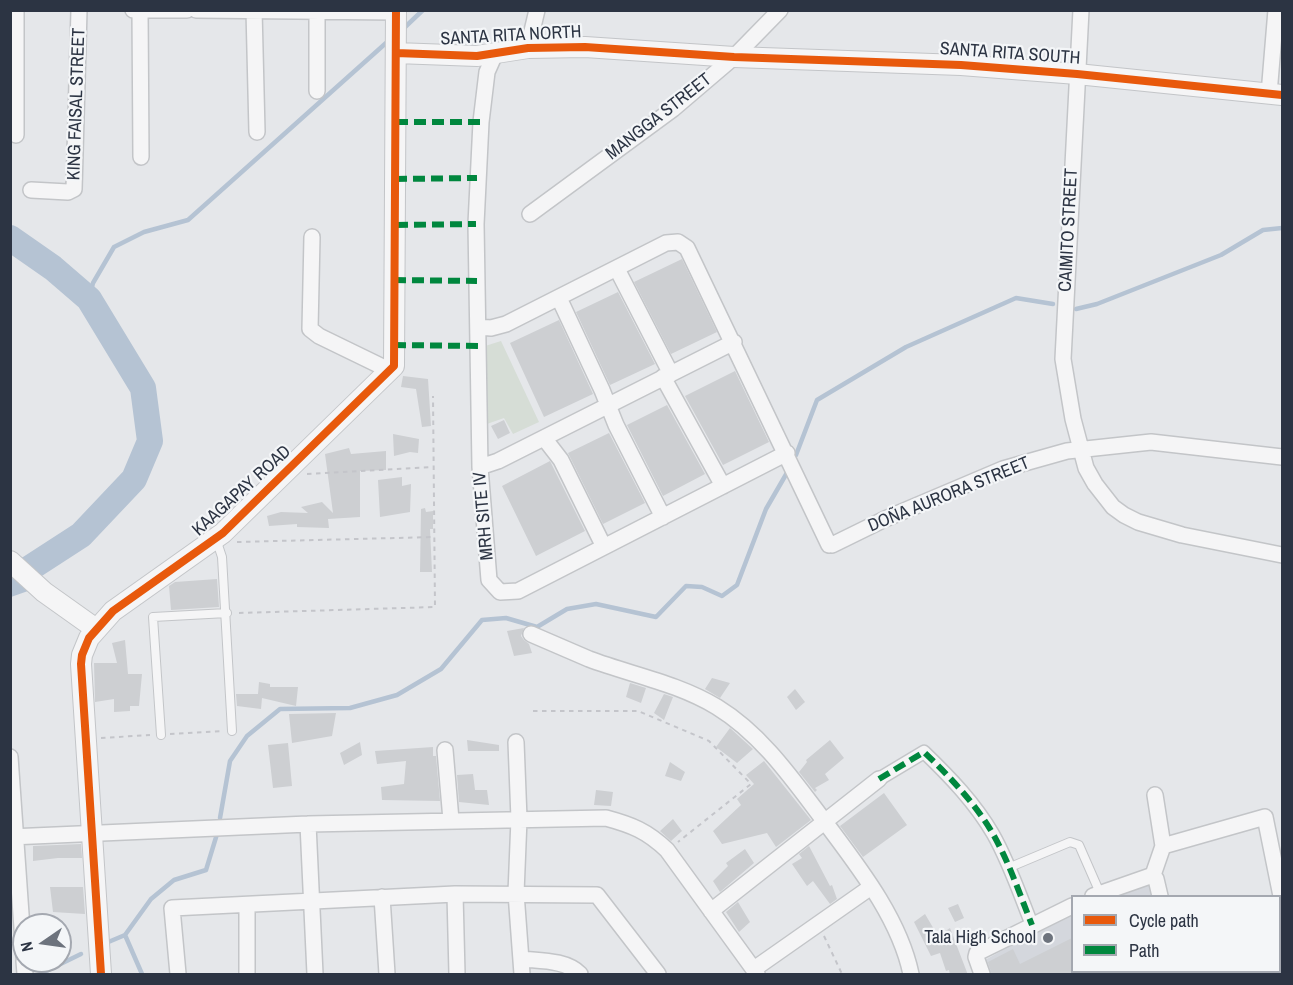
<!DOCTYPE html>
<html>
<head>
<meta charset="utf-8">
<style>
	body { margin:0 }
	#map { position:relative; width:1293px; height:985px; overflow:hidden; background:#e5e7ea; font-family:"Archivo Narrow",sans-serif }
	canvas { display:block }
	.frame { position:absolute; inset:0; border:12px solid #2c3443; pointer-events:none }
	.legend { position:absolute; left:1071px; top:895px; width:210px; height:78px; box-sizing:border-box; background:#f4f6f8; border:2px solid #a4a8b0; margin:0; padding:8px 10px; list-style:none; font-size:18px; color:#2c3443 }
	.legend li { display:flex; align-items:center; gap:12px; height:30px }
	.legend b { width:30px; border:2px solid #a4a8b0 }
	.north { position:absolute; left:12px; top:913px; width:60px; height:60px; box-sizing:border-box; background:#f4f6f8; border:2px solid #a4a8b0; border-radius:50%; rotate:257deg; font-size:16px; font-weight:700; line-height:24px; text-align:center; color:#2c3443 }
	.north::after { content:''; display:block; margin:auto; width:21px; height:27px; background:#6d737d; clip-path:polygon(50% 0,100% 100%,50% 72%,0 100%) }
</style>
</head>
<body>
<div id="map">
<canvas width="1293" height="985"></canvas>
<div class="frame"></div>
<ul class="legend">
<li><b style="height:8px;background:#e8590c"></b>Cycle path</li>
<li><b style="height:8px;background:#00873e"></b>Path</li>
</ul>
<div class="north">N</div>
</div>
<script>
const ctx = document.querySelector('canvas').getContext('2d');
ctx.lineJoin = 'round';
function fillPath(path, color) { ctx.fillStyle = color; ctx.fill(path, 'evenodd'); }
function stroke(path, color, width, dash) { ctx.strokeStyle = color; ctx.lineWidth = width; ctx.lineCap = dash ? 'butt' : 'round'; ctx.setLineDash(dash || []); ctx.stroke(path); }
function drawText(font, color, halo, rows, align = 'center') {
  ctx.font = font + ' "Archivo Narrow",sans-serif'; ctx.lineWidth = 4.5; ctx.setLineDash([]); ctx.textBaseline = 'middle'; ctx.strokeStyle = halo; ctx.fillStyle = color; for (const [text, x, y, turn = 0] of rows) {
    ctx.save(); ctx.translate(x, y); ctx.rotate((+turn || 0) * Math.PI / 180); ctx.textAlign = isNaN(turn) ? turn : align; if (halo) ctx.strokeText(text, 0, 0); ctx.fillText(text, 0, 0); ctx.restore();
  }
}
fillPath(new Path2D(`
	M1148 882 1152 896H1110Z
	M1072 911V972H1172L1173 974H983L978 964Z`), '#d4d7dd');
fillPath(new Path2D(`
	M501 341 539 422 513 434 504 418 484 425 482 347Z`), '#d6ddd6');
fillPath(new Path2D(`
	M11 575 28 591 11 597Z`), '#b5c3d3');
stroke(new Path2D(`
	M403 29 423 10
	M89 299 93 283 114 247 144 232 188 220 386 43
	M1076 309 1097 304 1221 255 1263 230 1282 228
	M796 455 817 400 906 347 1016 298 1053 304
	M220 818 230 761 247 736 280 709 350 708 397 695 441 669 482 620 506 618 537 627 567 609 596 604 656 617 686 586 702 587 722 596 737 585 766 509 788 471
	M125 935 142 974
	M106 943 125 935 151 899 174 880 206 870 217 834
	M40 974 81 954`), '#b5c3d3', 4.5);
stroke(new Path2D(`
	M10 238 53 268 89 299 143 388 150 441 134 479 81 535 10 581`), '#b5c3d3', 26);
fillPath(new Path2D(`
	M682 259 717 332 671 354 634 282Z
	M618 292 655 364 610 385 576 312Z
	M559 320 593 394 544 417 510 343Z
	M735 371 769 442 723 465 685 396Z
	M403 376 428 379 431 426 422 427 416 389 401 387Z
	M667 405 705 474 663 496 627 425Z
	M504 420 510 433 498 439 491 426Z
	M609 433 645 503 603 524 568 453Z
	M393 434 419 439 418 453 410 452 394 456Z
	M349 448 351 454 386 451V470L360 471V517L328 519 329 528 297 527V524L269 526 267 516 281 512 308 513 301 507 322 502 333 513 325 454Z
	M550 461 585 531 536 556 502 486Z
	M402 477V486L411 484 410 512 380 517 378 480Z
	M425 508 426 512 433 511V529H430L432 572H420L421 509Z
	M217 579 219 607 171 610 169 586 175 582Z
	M524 628 521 636 524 640 529 644 532 653 514 656 507 631Z
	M125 640 128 674H142L139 706H130V711L114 712V699L95 702 94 663H117L112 643Z
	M712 678 730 683 720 698 705 689Z
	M259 682 270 684V687H298L296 706 262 698 261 709 237 706 236 694H258Z
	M630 683 646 688 641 703 626 697Z
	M795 689 805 702 796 710 787 697Z
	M664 694 673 697 664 720 654 713Z
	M336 713 332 736 292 743 289 714Z
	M730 728 753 749 737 763 716 747Z
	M467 740 499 745V751H468Z
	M830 740 844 758 825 774 829 780 815 788 817 790 815 792 799 772 807 762 806 760Z
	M360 742 362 755 344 765 340 753Z
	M288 743 292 786 273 788 268 745Z
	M433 747V756H436L440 801 382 800 381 787 404 784 406 761 377 764 375 751Z
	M764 761 811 820 776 847 767 833 722 844 713 831 741 805 737 799 754 784 746 775Z
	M670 762 685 772 681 781 665 776Z
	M473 774 475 790H487L489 805 459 802 457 775Z
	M596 790 613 792 611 806 594 805Z
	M884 793 907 825 863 857 840 826Z
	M673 819 682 831 671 841 660 831Z
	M81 844 82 858H58L33 861V846Z
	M809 846 830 886 832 885 837 899 830 904 813 881 807 886 792 864 802 858 799 854Z
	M745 849 754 863 720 892 713 881 728 866 726 863Z
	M50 887H83L85 914 53 912Z
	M738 902 750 922 739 932 726 912Z
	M958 904 964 918 955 922 948 908Z
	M925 914 938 936 950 928 968 975H950L949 970 946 971 940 953 931 956 914 922Z
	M1072 938V975H992L991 972 988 962 1013 949 1020 964Z`), '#cdcfd2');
const service = new Path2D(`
	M216 539 222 557 232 731
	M161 735 153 617 227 613
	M1008 868 1070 842 1079 845 1100 893
	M1174 972 1175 974`);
const pedestrian = new Path2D(`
	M879 779 924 752C950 777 975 803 993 834 1009 862 1020 895 1032 925`);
const minor = new Path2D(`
	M16 10V135
	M133 10H187
	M140 10 141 157
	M196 10 396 12
	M254 10 257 132
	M1081 10 1063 359 1073 419 1086 468 1095 484 1113 507 1124 515 1138 522 1182 535 1282 555
	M528 48 537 10
	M495 54 487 72 481 122 476 224 480 467 489 580 500 592 518 591 787 453
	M317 91V10
	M1269 94 1276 10
	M31 190 68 192 74 189 79 10
	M530 214 673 109 734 57 780 10
	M312 237 310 329 319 336 391 371
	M617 269 671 374
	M559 298 602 390 616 425 663 517
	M478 327 491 328 506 324 666 243 678 242 687 248 829 545
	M663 377 723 486
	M544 438 561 460 604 547
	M480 467 498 461 734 342
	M832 545 885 519 1003 469 1067 451 1151 442 1282 457
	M531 634C550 642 570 651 589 659 632 675 677 683 717 707 761 734 791 777 822 818 857 865 899 917 911 974
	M516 742 519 819 516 893 522 974
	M445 750 451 820
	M10 757 24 957
	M308 824 315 974
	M10 837 308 824 606 818C632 825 647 831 667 850L757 974
	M1163 846 1265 817 1282 901
	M1153 875 1163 846 1155 795
	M1153 875 1156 879 1160 896
	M455 894 457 974
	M1093 896 1153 875
	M382 897 387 974
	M711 911 879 779
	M1280 941 1282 940
	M522 959C541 961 566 960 580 974
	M24 961 25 974
	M754 969 871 887
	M178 974 172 908 455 894 597 895 658 974
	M247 974V905
	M982 974 976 957 977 953 1072 906`);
const tertiary = new Path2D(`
	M396 53 477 56 528 48 585 47 734 57 961 65 1077 74 1282 95
	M10 561 44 592 96 629
	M101 974 81 664 82 655 89 638 113 611 223 533 394 366 396 10`);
stroke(service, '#c3c5c8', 10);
stroke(pedestrian, '#c3c5c8', 15);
stroke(minor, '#c3c5c8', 18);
stroke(tertiary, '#c3c5c8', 22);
stroke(new Path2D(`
	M307 474 433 467
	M237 542 435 537
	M239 613 435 607 433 396
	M533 711H638L709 741 751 784 678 842
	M170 734 222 731
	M101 738 150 735
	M824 936 842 974`), '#c4c5ca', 2, [4.5, 4.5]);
stroke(service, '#f5f5f6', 8);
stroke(pedestrian, '#f5f5f6', 12);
stroke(minor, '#f5f5f6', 15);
stroke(tertiary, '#f5f5f6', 20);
stroke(new Path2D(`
	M396 122H481
	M395 179 477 178
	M396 225 476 224
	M394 280 477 281
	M394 345 478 346
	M879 779 924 752C950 777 975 803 993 834 1009 862 1020 895 1032 925`), '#00873e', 6, [12, 6]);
stroke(new Path2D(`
	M396 53 477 56 528 48 585 47 734 57 961 65 1077 74 1282 95
	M101 974 81 664 82 655 89 638 113 611 223 533 394 366 396 10`), '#e8590c', 8);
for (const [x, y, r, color] of [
	[1048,938,6,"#6d737d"]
]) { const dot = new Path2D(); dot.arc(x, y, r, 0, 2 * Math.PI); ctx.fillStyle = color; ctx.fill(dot); stroke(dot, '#f4f6f8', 2); }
drawText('18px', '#2c3443', '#f4f6f8', [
	["SANTA RITA NORTH",511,36,-3],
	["SANTA RITA SOUTH",1010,54,4],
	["KING FAISAL STREET",77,104,-88],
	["MANGGA STREET",659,117,-38],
	["CAIMITO STREET",1069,230,-87],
	["KAAGAPAY ROAD",242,491,-42],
	["DOÑA AURORA STREET",949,495,-22],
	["MRH SITE IV",484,516,-95]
]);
drawText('18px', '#2c3443', '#f4f6f8', [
	["Tala High School",1036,938]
], 'right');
</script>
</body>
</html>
